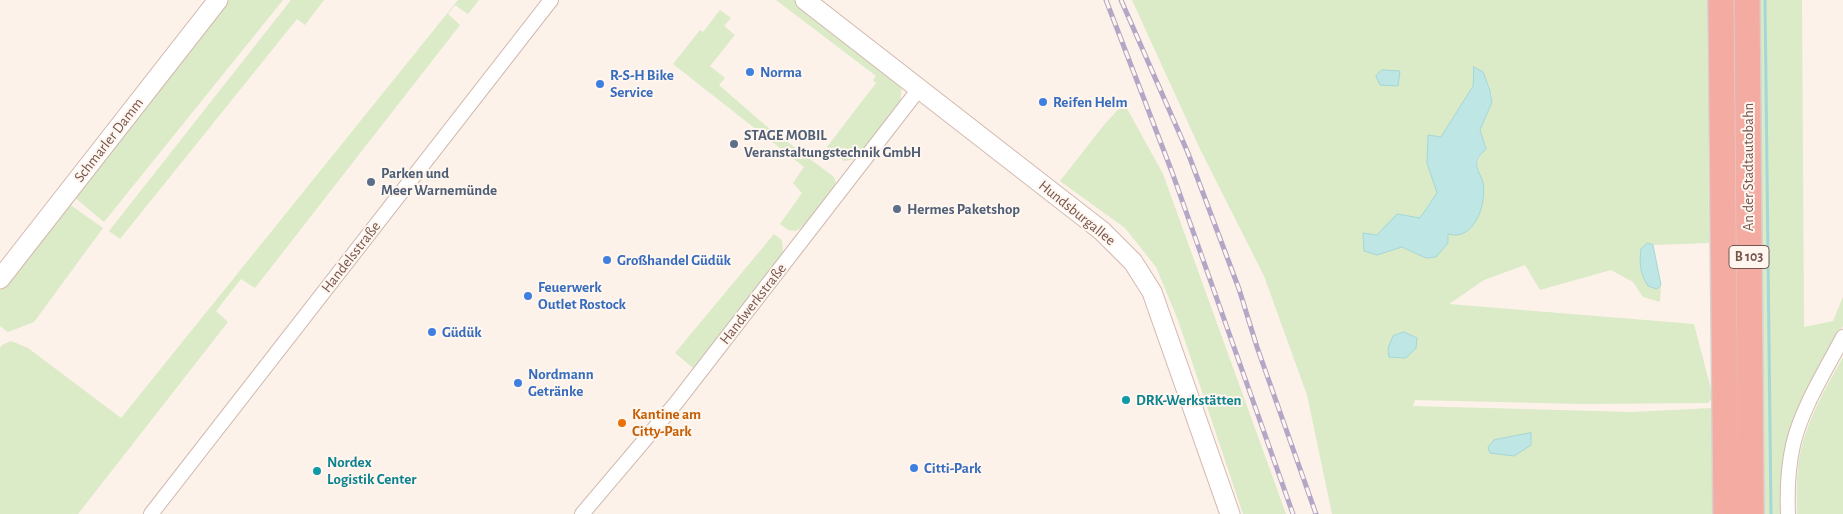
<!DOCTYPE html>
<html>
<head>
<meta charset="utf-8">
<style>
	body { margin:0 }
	canvas { display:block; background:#fcf2e9 }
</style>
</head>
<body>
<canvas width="1843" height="514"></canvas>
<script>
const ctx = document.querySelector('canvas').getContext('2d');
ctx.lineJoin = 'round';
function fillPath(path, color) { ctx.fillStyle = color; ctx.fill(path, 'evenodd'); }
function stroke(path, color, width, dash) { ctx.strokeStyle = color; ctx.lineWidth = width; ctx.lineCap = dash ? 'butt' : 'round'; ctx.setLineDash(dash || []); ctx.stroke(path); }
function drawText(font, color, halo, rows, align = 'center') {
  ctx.font = font + ' "Alegreya Sans",sans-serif'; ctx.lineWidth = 4; ctx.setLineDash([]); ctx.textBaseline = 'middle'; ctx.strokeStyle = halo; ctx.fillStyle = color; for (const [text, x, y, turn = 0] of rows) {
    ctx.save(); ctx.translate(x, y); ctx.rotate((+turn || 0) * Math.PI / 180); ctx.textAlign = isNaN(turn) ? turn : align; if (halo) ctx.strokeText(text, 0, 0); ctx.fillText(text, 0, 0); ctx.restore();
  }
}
fillPath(new Path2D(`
	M227 0H283L104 222 73 196Z
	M291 0H324L305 25 297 19 120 239 109 231Z
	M458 0H479L468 14 455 5 448 14 460 25 255 288 241 279 216 311 228 322 78 514H0V348L2 345 11 341 28 348 121 418Z
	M776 0H799L902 86 900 103 857 159 844 161 827 147 876 83 873 80 876 76Z
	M1132 0H1707L1709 243 1653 245 1648 243 1657 289 1661 285 1660 302 1643 297 1633 282 1611 270 1540 290 1525 265 1484 280 1449 304 1694 324 1712 393V399L1708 403 1582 404 1415 400 1413 406 1632 412 1712 408V514H1332L1307 395 1264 276 1200 149ZM1474 67C1485 74 1495 91 1491 104 1488 113 1483 121 1480 130L1486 148C1474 164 1477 166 1483 184L1447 234 1436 257 1426 258 1402 247 1363 233 1377 235 1420 218 1437 193 1427 163 1428 136 1441 137 1473 86Z
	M1754 0H1802L1804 327 1833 321 1843 297V326L1811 382 1782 514H1758Z
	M720 10 731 18 724 26 735 35 710 66 725 78 719 85 765 125 834 177 836 183 805 225 796 231 788 230 780 224 802 193 793 183 804 167 673 64 700 30 703 32Z
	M1124 103 1163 174 1286 514H1243L1178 320 1156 267 1125 228 1060 181 1104 125Z
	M69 204 103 228 34 322 8 332 0 326V291Z
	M774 234 782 240 783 254 779 261 693 368 675 353Z
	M1843 357V514H1797C1797 499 1796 483 1798 468 1802 428 1824 391 1843 357Z`), '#dbeac7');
const water = new Path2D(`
	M1474 67 1483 72 1490 90 1492 102 1480 130 1486 149C1482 153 1476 159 1477 165 1477 171 1482 177 1483 183 1487 204 1474 242 1448 234V243L1436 257 1426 258 1402 247 1377 255 1364 251 1363 233 1377 235 1397 214 1420 218 1437 193 1427 163 1428 135 1441 137 1473 86Z
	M1382 70 1400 71 1398 86 1380 85 1376 76Z
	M1648 243 1653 245 1661 285 1657 289 1648 286C1640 274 1639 263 1641 249Z
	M1404 332 1417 338 1416 348 1406 358 1389 357 1388 348 1393 336Z
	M1531 433V445L1514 456 1490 453 1488 447 1494 440Z`);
fillPath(water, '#bde6e5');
stroke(water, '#a4d7d7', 1);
stroke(new Path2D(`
	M1765 0 1771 514`), '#a4d7d7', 3);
const street = new Path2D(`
	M151 514 551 0
	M582 514 676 403 919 89
	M1788 514C1787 491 1788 468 1793 445 1802 407 1825 372 1843 337`);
const secondary = new Path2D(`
	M805 0 1102 231 1133 262 1152 292 1230 514
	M0 279 218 0`);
const highway = new Path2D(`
	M1721 0 1726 514
	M1747 0 1751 514`);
stroke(street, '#d0bab1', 16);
stroke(secondary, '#d3b9af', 21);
stroke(highway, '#d9cfcd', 28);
stroke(street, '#fff', 14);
stroke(secondary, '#fff', 19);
stroke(highway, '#f4aba2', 25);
const rail = new Path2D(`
	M1106 0 1172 172 1293 514
	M1121 0 1188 153 1239 289 1257 347 1316 514`);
stroke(rail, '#b3a6c6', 5);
stroke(rail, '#fff6ef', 3, [9]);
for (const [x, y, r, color] of [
	[750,72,5,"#3f7fe0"],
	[600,84,5,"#3f7fe0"],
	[1043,102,5,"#3f7fe0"],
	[734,144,5,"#5c6f8a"],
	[371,182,5,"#5c6f8a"],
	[897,209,5,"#5c6f8a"],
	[607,260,5,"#3f7fe0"],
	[528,296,5,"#3f7fe0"],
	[432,332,5,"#3f7fe0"],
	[518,383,5,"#3f7fe0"],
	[1126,400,5,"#0f9aa8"],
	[622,423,5,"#e8710a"],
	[914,468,5,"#3f7fe0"],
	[317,471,5,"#0f9aa8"]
]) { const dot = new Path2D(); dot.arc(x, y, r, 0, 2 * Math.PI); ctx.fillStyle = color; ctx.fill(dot); stroke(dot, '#fff6ef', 2); }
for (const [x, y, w] of [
	[1749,257,40]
]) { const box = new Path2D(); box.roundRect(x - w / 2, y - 11.5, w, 23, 4); ctx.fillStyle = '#fff6ef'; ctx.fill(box); stroke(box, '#76554d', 1); }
drawText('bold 14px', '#76554d', null, [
	["B 103",1749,257]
]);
drawText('bold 15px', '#366cbe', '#fff6ef', [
	["Norma",760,72],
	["R-S-H Bike",610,75],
	["Service",610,92],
	["Reifen Helm",1053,102],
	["Großhandel Güdük",617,260],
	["Feuerwerk",538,287],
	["Outlet Rostock",538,304],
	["Güdük",442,332],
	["Nordmann",528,374],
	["Getränke",528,391],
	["Citti-Park",924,468]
], 'left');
drawText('bold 15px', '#4e5e75', '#fff6ef', [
	["STAGE MOBIL",744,135],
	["Veranstaltungstechnik GmbH",744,152],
	["Parken und",381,173],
	["Meer Warnemünde",381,190],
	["Hermes Paketshop",907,209]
], 'left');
drawText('15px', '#76554d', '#fff6ef', [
	["Schmarler Damm",109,140,-52],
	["An der Stadtautobahn",1748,167,-90],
	["Hundsburgallee",1077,213,39],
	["Handelsstraße",351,257,-52],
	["Handwerkstraße",753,304,-52]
]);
drawText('bold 15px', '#0d838f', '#fff6ef', [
	["DRK-Werkstätten",1136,400],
	["Nordex",327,462],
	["Logistik Center",327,479]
], 'left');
drawText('bold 15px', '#c56008', '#fff6ef', [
	["Kantine am",632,414],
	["Citty-Park",632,431]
], 'left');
</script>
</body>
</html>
